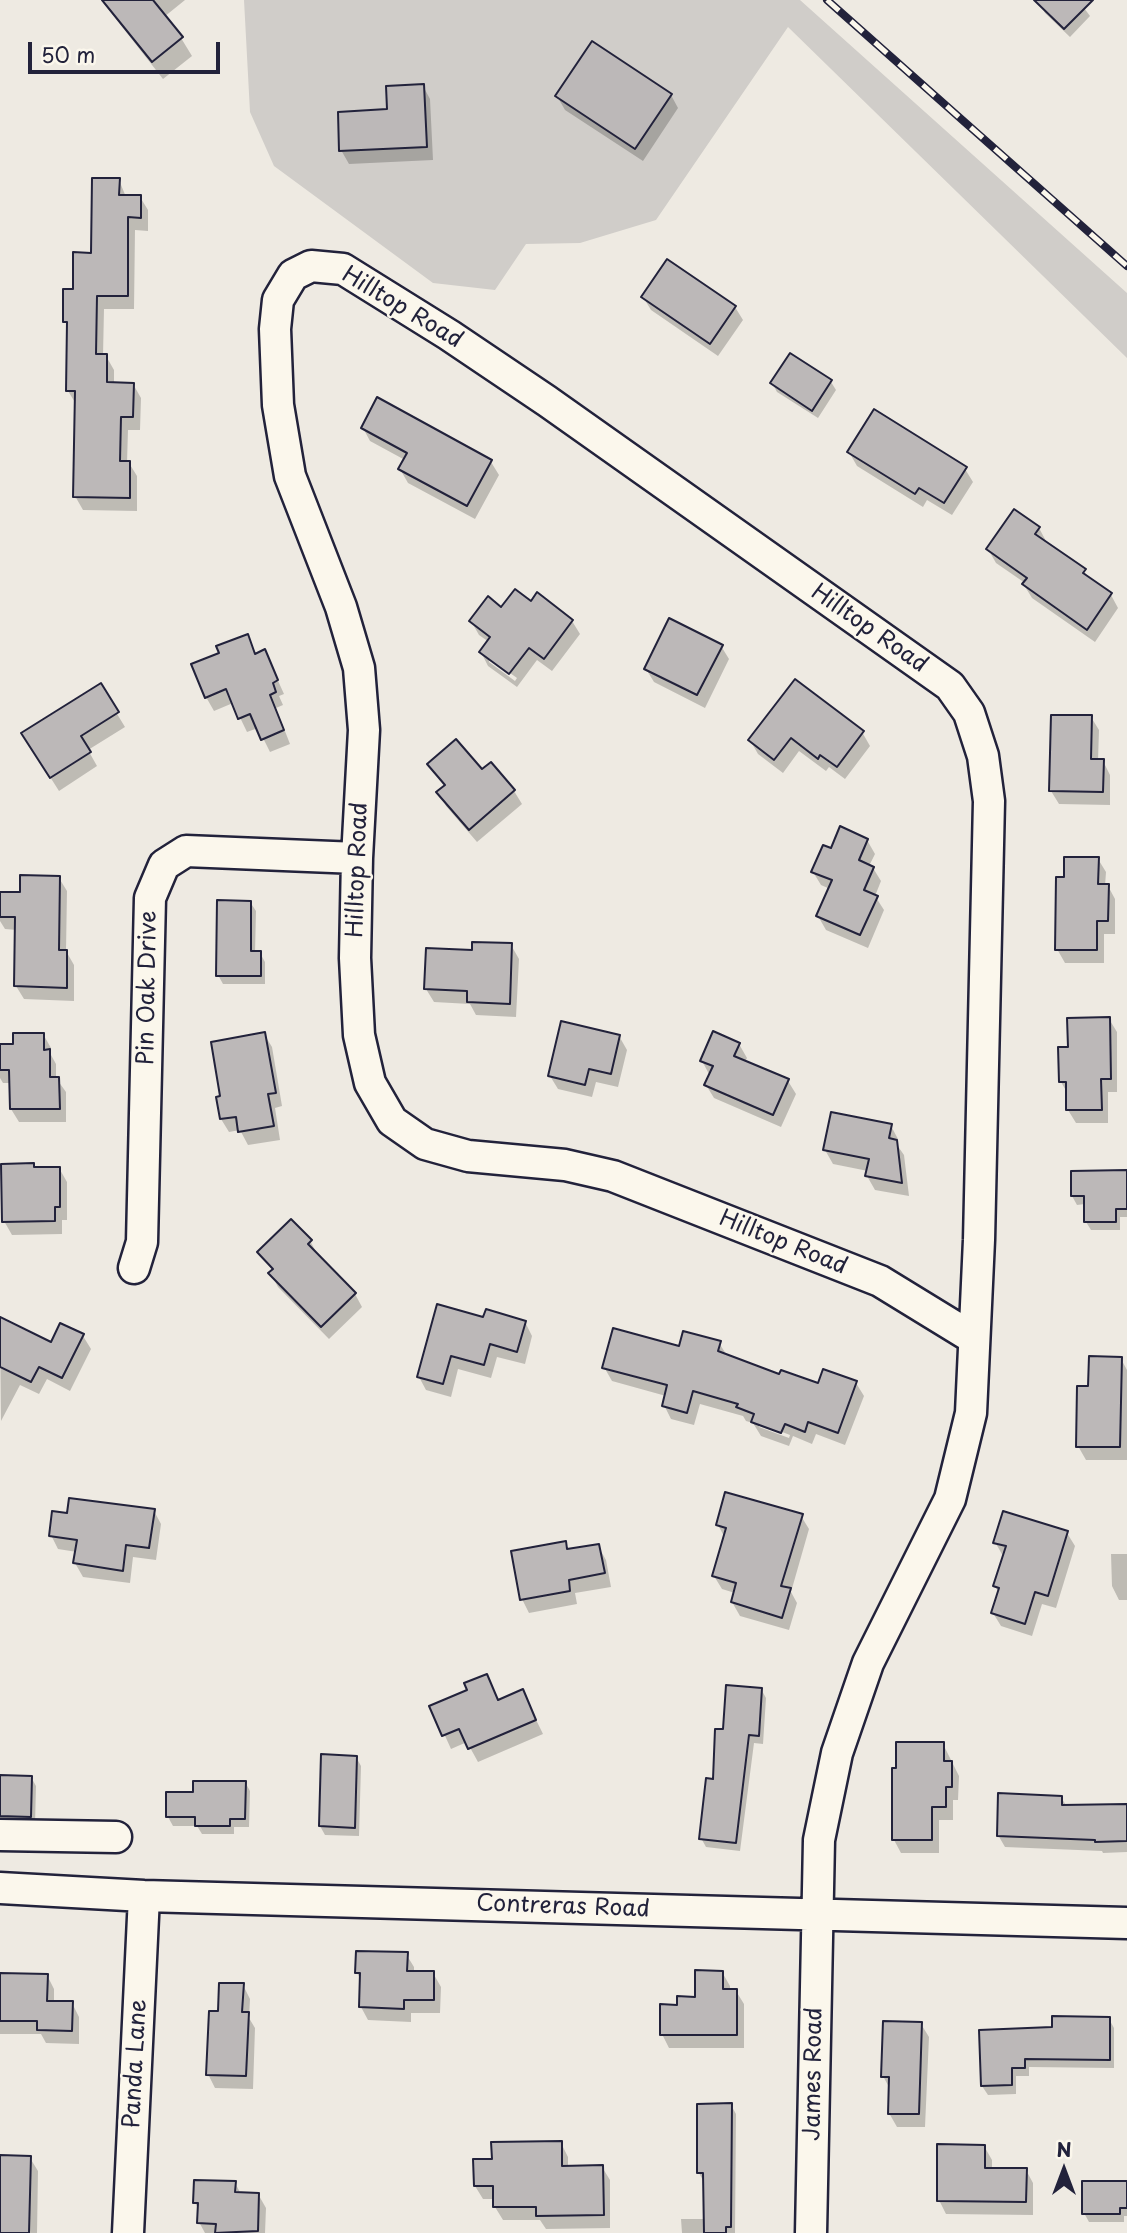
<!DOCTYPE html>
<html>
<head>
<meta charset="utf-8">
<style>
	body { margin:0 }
	#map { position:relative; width:1127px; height:2233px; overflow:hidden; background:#eeeae2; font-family:"Playpen Sans",sans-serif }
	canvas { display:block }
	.north { position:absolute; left:1029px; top:2135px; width:70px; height:70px; -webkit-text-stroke:5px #fbf7ec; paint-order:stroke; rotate:0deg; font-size:19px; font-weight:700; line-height:28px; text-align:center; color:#22223b }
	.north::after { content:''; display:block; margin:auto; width:24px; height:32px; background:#22223b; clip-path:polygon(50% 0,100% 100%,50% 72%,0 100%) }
	.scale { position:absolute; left:28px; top:42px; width:192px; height:32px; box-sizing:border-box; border:4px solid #22223b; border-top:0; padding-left:9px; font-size:21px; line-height:24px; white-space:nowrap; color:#22223b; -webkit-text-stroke:5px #fbf7ec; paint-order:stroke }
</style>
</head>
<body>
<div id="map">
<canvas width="1127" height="2233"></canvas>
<div class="north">N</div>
<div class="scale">50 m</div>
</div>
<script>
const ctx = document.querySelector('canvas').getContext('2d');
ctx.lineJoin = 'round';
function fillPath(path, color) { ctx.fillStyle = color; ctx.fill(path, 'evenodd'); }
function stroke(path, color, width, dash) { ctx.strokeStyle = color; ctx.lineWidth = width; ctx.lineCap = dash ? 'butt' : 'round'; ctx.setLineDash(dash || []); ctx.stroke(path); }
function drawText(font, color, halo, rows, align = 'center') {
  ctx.font = font + ' "Playpen Sans",sans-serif'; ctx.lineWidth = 5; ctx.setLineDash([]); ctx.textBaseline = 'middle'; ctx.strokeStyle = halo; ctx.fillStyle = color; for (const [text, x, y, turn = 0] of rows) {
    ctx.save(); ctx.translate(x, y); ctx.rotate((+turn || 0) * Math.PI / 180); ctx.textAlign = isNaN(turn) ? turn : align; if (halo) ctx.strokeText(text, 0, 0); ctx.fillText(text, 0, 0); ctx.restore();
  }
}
fillPath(new Path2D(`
	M244 0H800L1127 293V358L788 27 656 220 580 243 526 244 495 290 433 283 274 166 250 112Z`), '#d0cdc9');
fillPath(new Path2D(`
	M101 0H185L164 17 181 38 192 56 163 79Z
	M1044 0H1078L1090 16 1070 37 1045 13 1040 4Z
	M423 86 430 99 433 160 349 164 341 150Z
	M671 95 678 108 643 161 565 110 557 96Z
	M119 180 126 197H140L148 210V231L135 230 134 309H104L103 356H106L114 370V384H133L141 398 140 430H128L127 463H129L137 476V511L83 510 75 496 76 404 68 391 69 329 65 321 74 291 93 255Z
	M643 297 735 307 743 320 718 356 651 310Z
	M791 355 831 382 836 390 818 418 777 392 772 383Z
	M363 428 491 462 499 475 475 519 408 483 400 469 405 460 370 441Z
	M849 452 965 469 973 482 952 515 927 500 923 507 857 466Z
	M1039 528 1046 541 1045 543 1084 571 1090 580 1111 595 1118 608 1095 642 1032 598 1024 585 1025 583 996 563 988 549Z
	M531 603 572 621 580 634 552 671 537 660 517 687 488 666 481 652 489 642 479 635 471 621 501 609ZM489 658 517 678 515 681 489 662Z
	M247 636 257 655 265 652 284 694 279 696 283 705 276 708 290 744 270 752 258 728 247 732 233 703 214 711 206 697 221 654Z
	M721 646 729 659 705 708 654 682 646 669Z
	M100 686 125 727 88 750 97 766 59 791 31 747Z
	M1091 717 1099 730 1098 761H1103L1110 775V805L1059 804 1051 791Z
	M862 732 870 746 845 779 829 767 826 771 799 751 783 773 758 754 750 740Z
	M429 764 482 771 514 791 522 804 477 842 446 806 439 793 445 787Z
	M867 840 875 854 869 866 873 868 881 881 875 896 884 910 868 948 826 930 818 916 830 889 821 885 813 872 832 850Z
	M1098 859 1106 872 1105 886H1108L1115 899V934H1104V963H1065L1057 949 1065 879Z
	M59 878 67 891 66 951 74 965V1001L24 999 16 986 17 930 5 929 0 921V894H21Z
	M250 902 256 911 255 953H260L265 962V984H223L218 975Z
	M511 945 519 959 516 1017 476 1015 470 1004 434 1002 426 989 473 952Z
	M1109 1019 1117 1032V1092H1108V1123H1076L1068 1110V1094L1061 1082 1069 1049Z
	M43 1034 51 1048V1055L56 1064V1078L66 1092V1122H19L11 1109V1083H3L0 1078V1046L15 1045Z
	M264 1034 272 1047 282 1106 275 1108 280 1140 248 1145 240 1130 229 1132 221 1119 222 1098Z
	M619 1036 627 1050 618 1087 596 1082 592 1097 558 1089 550 1076Z
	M739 1044 747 1058 745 1062 788 1081 796 1094 781 1127 714 1098 706 1085 709 1074 702 1061Z
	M891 1126 898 1139 897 1145 904 1155 909 1196 875 1190 867 1176 868 1171 833 1164 825 1150Z
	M33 1164 36 1169 59 1168 67 1182V1220H62V1234L12 1235 4 1221Z
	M1127 1172V1217H1120V1230H1091L1086 1222 1085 1204 1077 1205 1072 1196Z
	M310 1241 318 1255 355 1294 362 1307 329 1339 278 1287 271 1274 273 1271 259 1252Z
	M484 1319 525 1322 532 1336 525 1364 497 1357 491 1378 458 1369 451 1397 426 1390 419 1377Z
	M0 1322 52 1345 83 1336 91 1349 70 1391 47 1379 39 1394 20 1385 1 1421Z
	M719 1343 728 1357 780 1377 819 1386 856 1383 864 1396 845 1445 816 1434 812 1444 793 1436 789 1446 761 1436 753 1423 746 1421 743 1416 700 1404 694 1425 671 1419 664 1405 666 1396 612 1381 604 1367 681 1348ZM759 1423 790 1435 789 1438 759 1427Z
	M1121 1359 1127 1370V1460H1086L1078 1446 1090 1388Z
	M154 1511 161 1524 156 1560 133 1557 130 1583 83 1577 75 1563 77 1552 58 1549 51 1535 68 1515Z
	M801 1516 809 1529 791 1592 797 1603 789 1630 740 1616 732 1602 735 1593 722 1589 714 1576 725 1538 718 1525Z
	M1067 1533 1075 1546 1056 1608 1042 1604 1032 1636 1001 1626 993 1613 999 1593 995 1586 1003 1556 995 1542Z
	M565 1543 569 1551 598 1546 606 1560 611 1587 575 1593 577 1604 529 1613 522 1599Z
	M1111 1554H1127V1600H1119L1112 1586Z
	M486 1676 499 1702 522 1691 543 1734 478 1762 467 1742 451 1749 432 1707 469 1691Z
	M761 1689 766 1698 763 1744 754 1743 740 1851 706 1847 701 1838 714 1781Z
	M943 1744 959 1776 958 1800H953V1820H939V1853H901L894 1840Z
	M356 1757 361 1766 359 1836 325 1835 320 1826Z
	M0 1776 31 1777 36 1786 35 1825 0 1824Z
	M245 1782 250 1791 249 1827H234V1834H202L197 1826H173L168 1817 195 1794Z
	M1061 1797 1067 1807 1127 1806V1852L1103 1853 1102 1851 1005 1847 998 1835Z
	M406 1954 414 1967V1973H433L441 1987 440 2013H411V2022L368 2020 361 2007V1980L357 1973Z
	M722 1972 730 1986V1990L736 1991 744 2004V2048H669L662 2034 678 2007 697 1998Z
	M0 1975H47L54 1989V2003H72L79 2017V2044L46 2043 41 2034H0Z
	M243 1985 250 1999 249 2018 255 2028 253 2089 215 2088 208 2074 220 2013Z
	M1109 2019 1114 2028V2068L1029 2067V2076H1016V2094L988 2095 982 2086 1054 2029Z
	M921 2024 929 2037 925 2127H897L889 2113 890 2089 883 2076Z
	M731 2105 736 2114 735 2233H682L681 2219H706L704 2182 699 2173Z
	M561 2143 568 2157V2167H602L610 2180V2228L546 2229 540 2220H503L495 2207V2199H483L475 2186 494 2161Z
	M984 2146 992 2160V2170H1026L1033 2183V2215L946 2214 939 2200Z
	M0 2157 30 2158 38 2171 37 2233H0Z
	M235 2183 241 2194H258L266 2208 265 2233H205L199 2222 200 2211 195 2203Z
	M1127 2183V2216H1124V2222H1089L1084 2213Z`), '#0003');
const building = new Path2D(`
	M102 0H153L183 37 152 62Z
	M1034 0H1093L1064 29Z
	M592 41 672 94 635 149 555 96Z
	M424 84 427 147 339 151 338 112 387 109 386 86Z
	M92 178H120L119 195H141V218L128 217V296H97L96 354H107V382L134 383 133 417H121L120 461H130V498L73 497 75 391H66L67 322H63V289H73V252L91 253Z
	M667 259 736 306 710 344 641 297Z
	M790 353 832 380 812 411 770 383Z
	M377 397 492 460 467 506 398 469 407 453 361 428Z
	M874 409 967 467 944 503 919 488 915 494 847 452Z
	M1014 509 1040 527 1035 534 1086 569 1083 573 1112 593 1087 630 1022 584 1027 578 986 549Z
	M515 589 531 601 537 592 573 620 544 659 529 648 509 674 479 652 490 637 469 621 488 596 501 607Z
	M669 618 723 645 697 695 644 669Z
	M248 634 255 654 265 649 278 680 273 683 276 692 270 695 284 730 261 740 250 714 238 719 226 689 205 698 191 664 219 653 216 646Z
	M795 679 864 731 837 767 820 755 818 759 791 738 774 760 748 740Z
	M101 683 119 712 81 736 91 752 50 778 21 733Z
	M1051 715H1092L1091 759H1104L1103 792 1049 791Z
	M456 739 482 769 491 762 515 790 469 830 436 792 445 785 427 764Z
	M840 826 868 839 859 860 874 867 864 890 878 896 860 935 816 916 832 880 811 872 823 845 831 848Z
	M1064 857H1099L1098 884H1109L1108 921H1097V950H1055L1056 877H1064Z
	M20 875 60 876 59 950H67V988L14 986 15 917H0V892H20Z
	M217 900 251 901V951H261V976H216Z
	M472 942 512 943 510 1004 467 1002V991L424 989 426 948 472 950Z
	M1110 1017 1111 1079H1101L1102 1110H1066V1082H1059L1058 1047H1068L1067 1018Z
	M561 1021 620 1035 611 1074 589 1069 585 1085 548 1076Z
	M713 1031 740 1043 734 1056 789 1079 773 1115 704 1085 713 1066 700 1061Z
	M265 1032 276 1093 268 1094 274 1126 238 1132 236 1117 220 1119 216 1097 220 1096 211 1042Z
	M13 1033H44V1050L50 1049V1077H59L60 1109H10L9 1070H0V1044H13Z
	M831 1112 892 1124 889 1138 897 1140 902 1183 865 1176 869 1159 823 1150Z
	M34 1163V1167H60V1207H55V1221L2 1222 1 1164Z
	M1127 1170V1209H1116V1222H1084V1196H1071V1171Z
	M291 1219 312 1240 308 1244 356 1293 321 1327 268 1273 273 1269 257 1252Z
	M437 1304 483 1317 486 1309 526 1321 517 1352 490 1344 484 1365 451 1356 443 1384 417 1377Z
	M0 1317 51 1342 60 1323 84 1334 62 1378 39 1367 31 1382 0 1367Z
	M613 1328 679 1346 683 1331 721 1341 718 1351 779 1374 781 1370 818 1383 823 1369 857 1381 838 1433 808 1422 805 1432 785 1424 781 1433 751 1422 754 1414 736 1407 738 1404 693 1391 687 1413 662 1406 667 1385 602 1368Z
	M1089 1356 1122 1357 1120 1447H1076L1077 1386H1088Z
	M725 1492 803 1514 781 1586 791 1588 782 1618 731 1602 736 1583 712 1576 726 1528 716 1525Z
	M69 1498 155 1509 149 1548 126 1545 123 1571 73 1563 77 1540 49 1536 52 1511 67 1513Z
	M1003 1511 1068 1531 1048 1596 1035 1592 1025 1624 991 1613 999 1588 993 1586 1006 1546 993 1543Z
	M566 1541 567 1549 599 1544 605 1573 569 1580 570 1591 520 1600 511 1551Z
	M487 1674 498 1700 523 1689 536 1720 468 1749 459 1729 442 1736 429 1706 467 1690 464 1683Z
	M726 1685 762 1688 759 1736 749 1735 736 1843 699 1839 706 1778 713 1779 715 1729H723Z
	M896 1742H944V1761H952V1787H946V1807H932V1840H892V1768H896Z
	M321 1754 357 1756 355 1828 319 1826Z
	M0 1775 32 1776 31 1817 0 1816Z
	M193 1781H246L245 1819H230V1826H195V1817H166V1792H193Z
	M998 1793 1062 1796V1805L1127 1804V1841L1095 1842V1840L997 1836Z
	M356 1951 408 1952 407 1971H434V2000H404V2009L359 2007 360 1973H355Z
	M695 1970 723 1971V1989H737V2035H660V2004L677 2005V1996L695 1997Z
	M0 1973 48 1974 47 2001H73L72 2031 37 2030V2021H0Z
	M219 1983H244L242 2012H249L246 2076 206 2075 209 2011H218Z
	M1052 2016 1110 2017V2060L1025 2059V2068H1012V2085L981 2086 979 2030 1052 2027Z
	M883 2021 922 2022 919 2114H888L889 2077H881Z
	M732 2103 731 2227H726V2233H704L703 2173H697V2104Z
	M562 2141V2166L603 2165 604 2215 536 2216V2207H493V2186H474L473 2159H492L491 2142Z
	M937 2144 985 2145V2168H1027L1026 2202 937 2201Z
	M0 2155 31 2156 29 2233H0Z
	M194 2180 236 2181 235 2192 259 2193 258 2231 215 2233 216 2224 197 2223 198 2203H193Z
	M1082 2181H1127V2208H1120V2214H1082Z`);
fillPath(building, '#bcb8b8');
stroke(building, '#22223b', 2);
const minor = new Path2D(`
	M134 1268 142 1242 150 898 164 865 186 851 357 858
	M0 1835 116 1837
	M0 1888 144 1896 1127 1923
	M128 2233 144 1896
	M811 2233 819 1840 837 1753 868 1663 950 1499 971 1413 979 1240 989 801 983 756 969 713 950 686 547 401 449 335 343 269 311 266 293 275 278 300 275 329 278 405 290 476 341 607 359 668 364 730 357 858 355 958 359 1035 370 1083 392 1121 425 1144 468 1156 565 1165 613 1176 880 1281 973 1338`);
stroke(minor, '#22223b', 35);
stroke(minor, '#fbf7ec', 30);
const rail = new Path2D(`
	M827 0 1127 266`);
stroke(rail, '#22223b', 8);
stroke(rail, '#fbf7ec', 5, [16]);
drawText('23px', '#22223b', '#fbf7ec', [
	["Hilltop Road",402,308,31],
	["Hilltop Road",869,629,35],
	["Hilltop Road",358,870,-88],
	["Pin Oak Drive",148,988,-89],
	["Hilltop Road",783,1243,22],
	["Contreras Road",563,1907,2],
	["Panda Lane",136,2064,-87],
	["James Road",814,2074,-89]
]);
</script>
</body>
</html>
